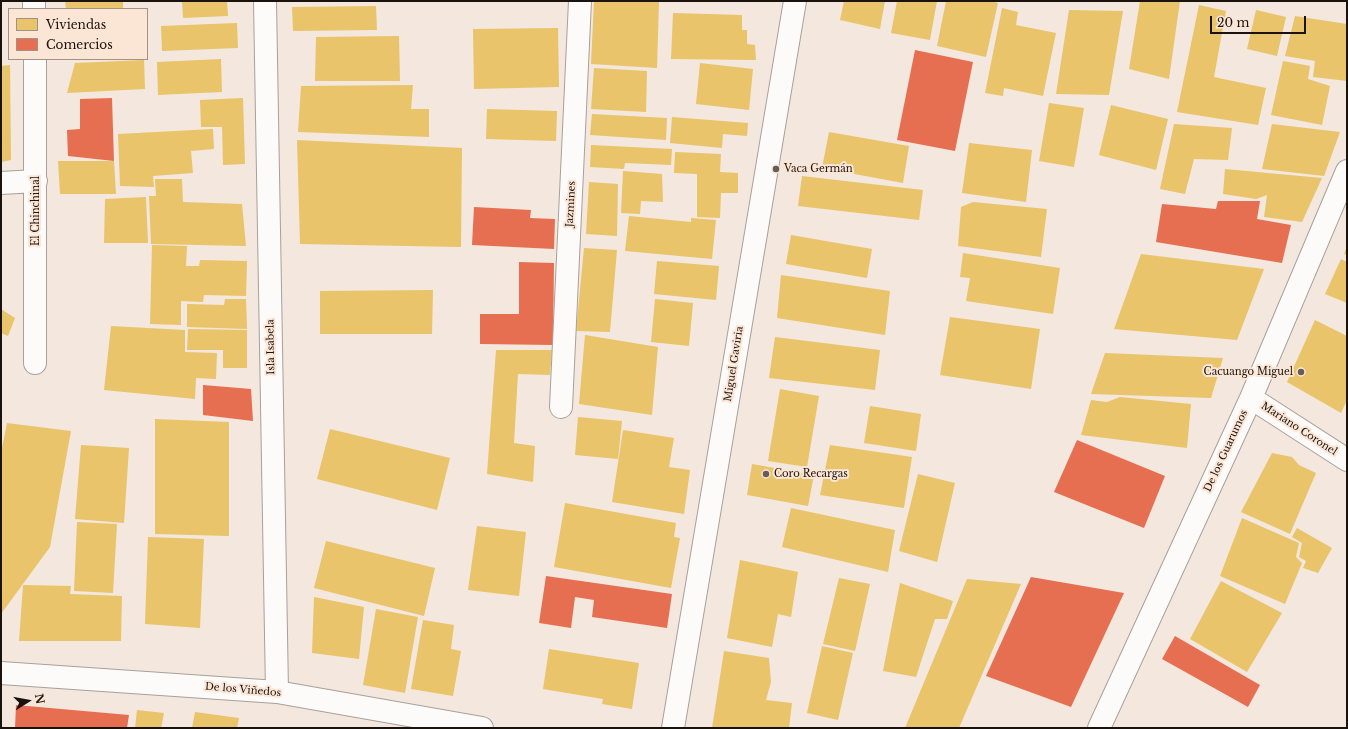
<!DOCTYPE html>
<html>
<head>
<meta charset="utf-8">
<style>
	body { margin:0 }
	#map { position:relative; width:1348px; height:729px; overflow:hidden; background:#f3e7de; font-family:"Libre Baskerville",serif }
	canvas { display:block }
	.frame { position:absolute; inset:0; border:2px solid #19120d; pointer-events:none }
	.legend { position:absolute; left:8px; top:8px; width:140px; height:52px; box-sizing:border-box; background:#fbe6d6; border:1px solid #a19186; margin:0; padding:5px 7px; list-style:none; font-size:12px; color:#19120d }
	.legend li { display:flex; align-items:center; gap:8px; height:20px }
	.legend b { width:20px; border:1px solid #a19186 }
	.north { position:absolute; left:8px; top:681px; width:40px; height:40px; -webkit-text-stroke:3px #fbe6d6; paint-order:stroke; rotate:79deg; font-size:11px; font-weight:700; line-height:16px; text-align:center; color:#19120d }
	.north::after { content:''; display:block; margin:auto; width:14px; height:18px; background:#19120d; clip-path:polygon(50% 0,100% 100%,50% 72%,0 100%) }
	.scale { position:absolute; left:1210px; top:16px; width:96px; height:18px; box-sizing:border-box; border:2px solid #19120d; border-top:0; padding-left:5px; font-size:12px; line-height:14px; white-space:nowrap; color:#19120d; -webkit-text-stroke:3px #fbe6d6; paint-order:stroke }
</style>
</head>
<body>
<div id="map">
<canvas width="1348" height="729"></canvas>
<div class="frame"></div>
<ul class="legend">
<li><b style="height:11px;background:#e9c46a"></b>Viviendas</li>
<li><b style="height:11px;background:#e76f51"></b>Comercios</li>
</ul>
<div class="north">N</div>
<div class="scale">20 m</div>
</div>
<script>
const ctx = document.querySelector('canvas').getContext('2d');
ctx.lineJoin = 'round';
function fillPath(path, color) { ctx.fillStyle = color; ctx.fill(path, 'evenodd'); }
function stroke(path, color, width, dash) { ctx.strokeStyle = color; ctx.lineWidth = width; ctx.lineCap = dash ? 'butt' : 'round'; ctx.setLineDash(dash || []); ctx.stroke(path); }
function drawText(font, color, halo, rows, align = 'center') {
  ctx.font = font + ' "Libre Baskerville",serif'; ctx.lineWidth = 4; ctx.setLineDash([]); ctx.textBaseline = 'middle'; ctx.strokeStyle = halo; ctx.fillStyle = color; for (const [text, x, y, turn = 0] of rows) {
    ctx.save(); ctx.translate(x, y); ctx.rotate((+turn || 0) * Math.PI / 180); ctx.textAlign = isNaN(turn) ? turn : align; if (halo) ctx.strokeText(text, 0, 0); ctx.fillText(text, 0, 0); ctx.restore();
  }
}
fillPath(new Path2D(`
	M65 1H123V9H66Z
	M182 1H227L228 16 183 18Z
	M594 1H659L657 68 591 64Z
	M844 1H885L880 29 840 20Z
	M897 1H937L930 40 891 33Z
	M946 1H991L998 3 986 57 937 46Z
	M1140 1H1180L1169 79 1129 69Z
	M1199 5 1226 11 1214 77 1266 88 1258 125 1177 112Z
	M376 6 377 30 293 31 292 7Z
	M1002 8 1018 12 1016 25 1056 33 1043 96 1004 88 1003 96 985 93Z
	M1069 10 1123 11 1109 95 1056 94Z
	M1256 10 1286 17 1277 56 1247 49Z
	M673 13 742 15V30H747V44L755 45 756 60 671 59Z
	M1295 16 1347 24V81L1313 77 1315 61 1285 56Z
	M237 23 238 48 162 51 161 26Z
	M558 28 559 87 474 89 473 29Z
	M399 36 400 81H315L316 37Z
	M221 59 222 92 158 95 157 62Z
	M144 60 145 89 67 93 75 63Z
	M1283 61 1310 66 1308 79 1330 86 1322 125 1271 115Z
	M700 63 753 69 749 110 696 104Z
	M10 65 11 160 1 162V66Z
	M594 68 647 71 646 112 591 109Z
	M413 85 411 109H429V137L298 132 301 86Z
	M243 98 245 164 223 165 222 127H201L200 100Z
	M1049 103 1084 108 1074 167 1039 161Z
	M1111 105 1168 119 1156 170 1099 155Z
	M487 109 557 111 556 141 486 139Z
	M592 114 667 118 666 140 590 135Z
	M672 117 748 123 747 136 723 134 722 148 670 143Z
	M1174 124 1232 128 1228 160 1194 159 1185 194 1160 189Z
	M1272 124 1340 132 1324 176 1262 169Z
	M213 129 214 149 191 151 193 173 153 176 154 187 120 186 118 134Z
	M829 132 909 146 903 183 822 168Z
	M297 140 462 148 461 247 300 244Z
	M969 143 1032 150 1026 202 962 193Z
	M591 145 672 149 671 165 625 163 624 169 590 167Z
	M675 152 721 154 720 172 738 173V193H721L720 218 697 217V174L674 173Z
	M58 161H114L116 194H60Z
	M1225 169 1322 178 1302 222 1264 217 1267 195 1256 199 1223 194Z
	M623 171 662 174 663 202 641 201 640 214 621 213Z
	M802 176 923 190 919 220 798 206Z
	M155 179H182L183 202 242 204 246 246 151 244 149 196H156Z
	M589 182 618 184 617 236 586 234Z
	M146 197 148 243H104L105 199Z
	M973 202 1047 209 1041 257 958 246 961 207Z
	M629 216 691 222V218L716 220 712 259 625 251Z
	M791 235 872 249 867 278 786 264Z
	M152 245 187 246 186 266H199L200 260 247 261 246 296 204 295 203 302 181 301V325L150 324Z
	M1347 246V255L1344 254Z
	M584 248 617 250 610 332 576 331Z
	M963 253 1060 268 1053 314 966 301 970 278 960 277Z
	M1141 254 1264 269 1237 340 1114 329Z
	M1341 259 1347 262V303L1325 294Z
	M657 261 719 266 716 300 654 294Z
	M781 275 890 291 885 335 777 318Z
	M433 290 432 334H320V291Z
	M225 299H246L247 329 187 327V304L224 305Z
	M655 299 693 303 689 346 651 342Z
	M1 309 15 318 8 336 1 333Z
	M950 317 1040 329 1031 389 940 375Z
	M1315 320 1347 336V400L1341 413 1287 382Z
	M111 326 185 330V352L217 353 216 379 196 378 195 399 104 390Z
	M188 329 247 330V368H223V350H187Z
	M585 335 658 347 652 415 579 404Z
	M775 337 880 350 875 390 769 378Z
	M496 350H552L550 375 518 374 514 443 535 446 533 482 487 474Z
	M1105 353 1223 358 1211 398 1091 394Z
	M780 389 819 396 807 467 768 461Z
	M1120 397 1191 404 1187 448 1081 435 1091 400 1107 402Z
	M870 406 921 414 916 451 864 443Z
	M578 417 622 421 618 459 575 455Z
	M155 419 229 422V536L155 534Z
	M7 423 71 431 50 547 1 614V453Z
	M330 429 450 458 437 510 317 479Z
	M623 430 674 438 669 467 690 470 684 514 612 502Z
	M81 445 129 448 124 523 75 519Z
	M830 445 912 457 904 508 820 495Z
	M1272 453 1292 457 1299 465 1316 473 1290 534 1241 512Z
	M752 464 814 475 808 506 747 495Z
	M918 474 955 483 937 562 899 551Z
	M565 503 676 523 674 537 680 538 671 588 554 567Z
	M791 508 895 530 888 572 782 547Z
	M1242 518 1299 543 1296 557 1302 563 1285 604 1220 576Z
	M77 522 117 524 113 593 74 591Z
	M477 526 526 532 519 596 468 590Z
	M1297 528 1332 548 1318 573 1303 568 1306 561 1299 557 1302 543 1292 537Z
	M148 537 204 539 200 628 145 624Z
	M326 541 435 568 424 616 314 588Z
	M740 560 798 572 791 617 778 614 772 647 727 638Z
	M839 578 870 584 855 651 823 644Z
	M967 579 1021 584 959 728H905Z
	M1221 581 1282 613 1247 672 1190 639Z
	M900 583 953 601 947 619H935L916 677 883 671Z
	M23 585 71 586 70 594 122 596 121 641H19Z
	M314 597 364 607 359 659 312 653Z
	M376 609 418 617 405 693 363 685Z
	M423 620 454 625 451 649 461 651 453 696 411 689Z
	M822 646 853 653 838 720 807 713Z
	M549 649 639 663 632 709 602 704 603 699 543 689Z
	M724 651 769 658 771 682 766 700 792 703 789 728H712Z
	M137 710 164 713 161 728H135Z
	M195 712 239 718 237 728H192Z`), '#e9c46a');
fillPath(new Path2D(`
	M915 50 973 62 955 151 897 140Z
	M112 98 114 161 68 156 67 130 80 129V99Z
	M1218 201H1260L1257 219 1291 225 1282 263 1156 242 1162 204 1216 209Z
	M474 207 531 210 530 218 555 219 554 249 472 245Z
	M519 262 554 263 553 345 480 344V314H519Z
	M203 385 251 389 253 421 203 415Z
	M1077 440 1165 476 1144 528 1054 492Z
	M546 576 672 594 667 628 592 617 594 600 575 597 571 628 539 623Z
	M1031 577 1124 593 1071 707 986 676Z
	M1175 636 1260 685 1248 707 1162 659Z
	M16 705 129 715 127 728H15Z`), '#e76f51');
const street = new Path2D(`
	M34 1V9
	M265 1 277 692
	M35 59V363
	M1 183 36 181
	M1251 398 1347 460
	M561 407 580 1
	M1 673 277 692 482 728
	M673 728 795 1
	M1099 728 1251 398 1347 171`);
stroke(street, '#a8a099', 24);
stroke(street, '#fdfbfa', 22);
for (const [x, y, r, color] of [
	[776,169,4,"#655d56"],
	[1301,372,4,"#655d56"],
	[766,474,4,"#655d56"]
]) { const dot = new Path2D(); dot.arc(x, y, r, 0, 2 * Math.PI); ctx.fillStyle = color; ctx.fill(dot); stroke(dot, '#fbe6d6', 1.5); }
drawText('10px', '#19120d', '#fbe6d6', [
	["Vaca Germán",784,169],
	["Cacuango Miguel",1293,372,"right"],
	["Coro Recargas",774,474]
], 'left');
drawText('10px', '#19120d', '#fbe6d6', [
	["Jazmines",571,204,-87],
	["El Chinchinal",36,211,-90],
	["Isla Isabela",271,347,-91],
	["Miguel Gaviria",734,364,-81],
	["Mariano Coronel",1299,429,33],
	["De los Guarumos",1226,451,-65],
	["De los Viñedos",243,690,5]
]);
</script>
</body>
</html>
